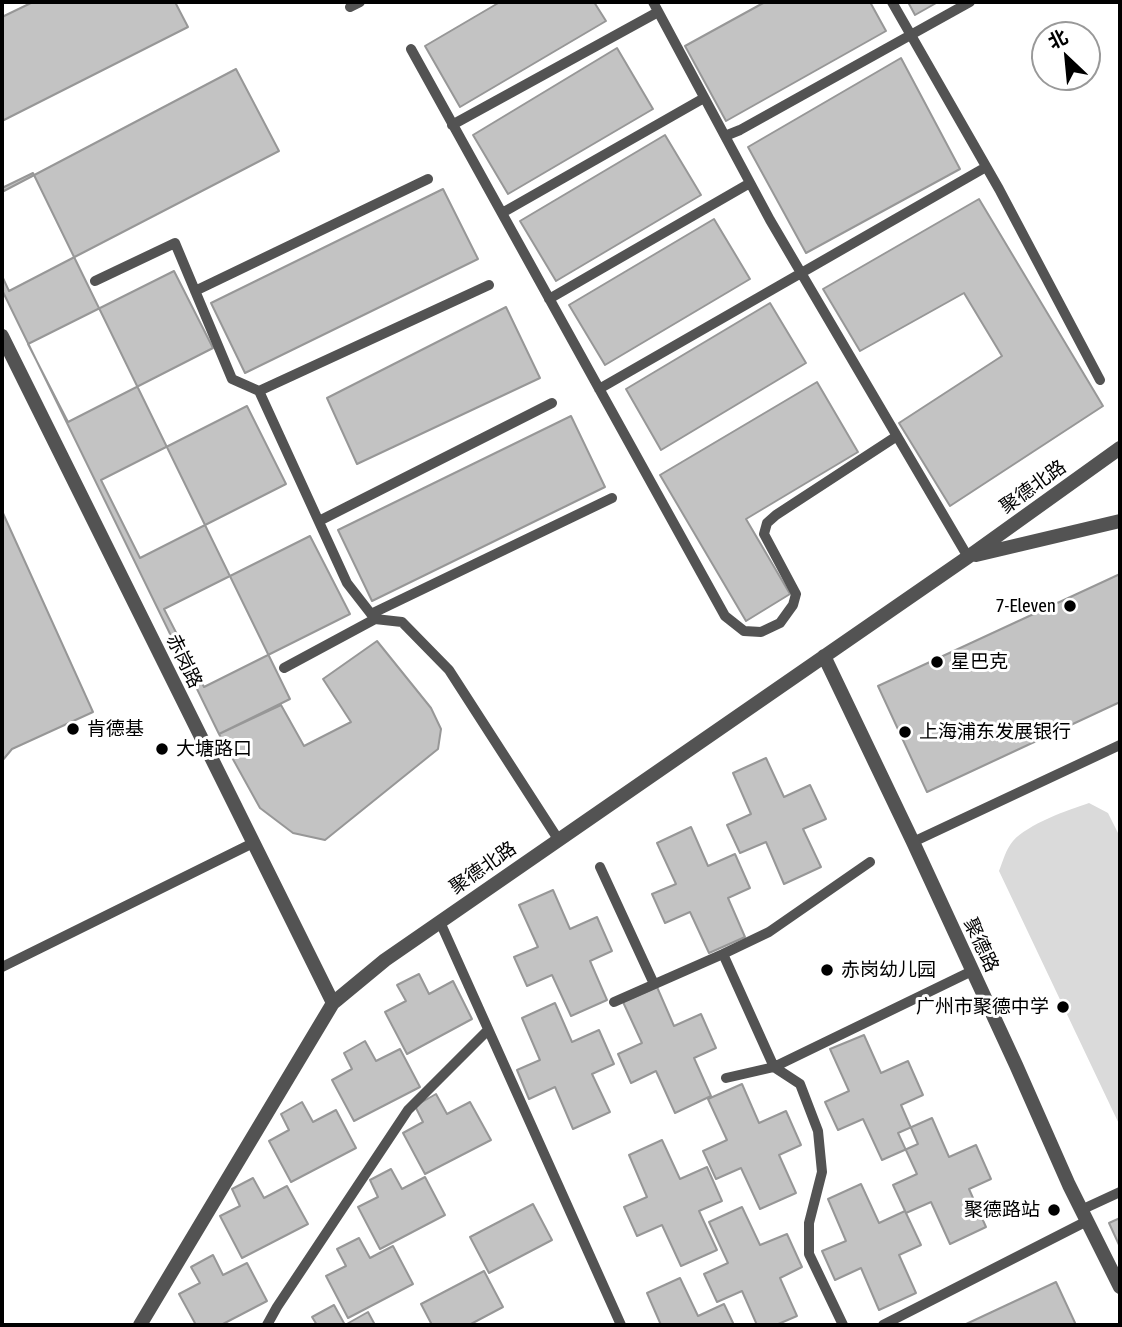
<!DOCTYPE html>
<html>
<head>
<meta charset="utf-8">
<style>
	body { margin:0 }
	#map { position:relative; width:1122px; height:1327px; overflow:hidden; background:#fff; font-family:"Asap Condensed","Noto Sans SC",sans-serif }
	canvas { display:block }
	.frame { position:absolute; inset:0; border:4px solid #000; pointer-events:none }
	.north { position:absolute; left:1031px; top:21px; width:70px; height:70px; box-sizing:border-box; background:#fff; border:2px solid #999; border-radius:50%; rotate:334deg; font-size:19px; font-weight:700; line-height:28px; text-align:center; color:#000 }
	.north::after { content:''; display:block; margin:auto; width:24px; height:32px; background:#000; clip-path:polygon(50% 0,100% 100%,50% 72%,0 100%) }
</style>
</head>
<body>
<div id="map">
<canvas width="1122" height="1327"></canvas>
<div class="frame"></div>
<div class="north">北</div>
</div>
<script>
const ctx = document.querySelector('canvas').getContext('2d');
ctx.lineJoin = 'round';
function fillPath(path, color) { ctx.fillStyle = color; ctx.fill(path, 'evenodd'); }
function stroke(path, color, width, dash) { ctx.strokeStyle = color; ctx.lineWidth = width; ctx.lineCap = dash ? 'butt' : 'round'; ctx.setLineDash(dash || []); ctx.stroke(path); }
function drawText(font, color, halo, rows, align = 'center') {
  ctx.font = font + ' "Asap Condensed","Noto Sans SC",sans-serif'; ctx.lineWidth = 6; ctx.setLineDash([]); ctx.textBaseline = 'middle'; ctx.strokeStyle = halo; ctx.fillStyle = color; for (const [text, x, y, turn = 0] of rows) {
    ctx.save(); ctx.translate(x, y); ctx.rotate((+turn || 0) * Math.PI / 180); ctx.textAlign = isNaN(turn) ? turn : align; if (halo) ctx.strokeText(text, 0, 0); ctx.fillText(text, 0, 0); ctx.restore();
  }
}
fillPath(new Path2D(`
	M1089 803 1108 813 1120 837V1126L999 871C1003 861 1006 849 1013 841 1028 824 1068 810 1089 803Z`), '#dadada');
const building = new Path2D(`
	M33 2H175L188 27 2 121V17Z
	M500 2H594L606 21 460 107 425 46Z
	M765 2H870L886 31 726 121 685 46Z
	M908 2H938L915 15Z
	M617 48 653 109 508 194 473 135Z
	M901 58 960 169 806 253 748 147Z
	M236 69 279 151 9 291 2 276V192Z
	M665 135 701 195 556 281 520 221Z
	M33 173 290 699 219 734 2 290V188Z
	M443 189 478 259 245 373 211 303Z
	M979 199 1103 406 950 506 899 423 1002 356 964 293 860 351 823 289Z
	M714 219 750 279 605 365 569 305Z
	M174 271 213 348 68 422 28 344Z
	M770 303 806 363 661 450 626 389Z
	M506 307 540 378 357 464 327 398Z
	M817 382 858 452 746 519 790 594 746 621 660 475Z
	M247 406 286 484 140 558 101 480Z
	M571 416 605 487 372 601 338 530Z
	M2 511 93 712 12 749 2 761Z
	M310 536 350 614 204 687 164 609Z
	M1120 574V702L927 792 878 686Z
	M377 641 431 708 441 729 438 749 325 840 293 833 260 808 219 734 281 705 304 746 351 722 323 679Z
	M766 758 784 797 810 785 826 819 803 829 821 867 784 884 766 842 740 853 727 825 751 814 733 773Z
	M691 827 708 866 735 854 750 888 728 898 745 937 709 953 690 912 665 923 652 894 676 884 657 843Z
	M553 890 570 929 597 917 612 951 590 961 607 1000 571 1016 552 975 527 986 514 957 538 947 519 905Z
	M419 974 429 994 453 981 472 1019 407 1054 385 1012 406 1001 397 985Z
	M657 987 674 1026 701 1014 716 1048 694 1058 711 1096 675 1113 656 1071 631 1083 618 1054 642 1043 623 1002Z
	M555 1003 572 1042 599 1030 614 1064 592 1074 610 1112 573 1129 555 1087 529 1099 517 1070 540 1060 522 1018Z
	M864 1035 881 1073 908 1061 923 1095 901 1105 918 1144 882 1160 863 1119 838 1130 825 1102 849 1091 830 1049Z
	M365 1041 376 1061 400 1049 420 1087 354 1121 332 1080 352 1069 344 1053Z
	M742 1084 759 1123 786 1111 801 1145 779 1155 796 1193 760 1209 741 1168 716 1179 703 1151 727 1140 708 1099Z
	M436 1094 447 1114 470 1102 491 1140 425 1174 403 1133 423 1122 415 1106Z
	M302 1102 313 1122 336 1110 356 1148 291 1182 269 1141 289 1130 281 1114Z
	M932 1118 949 1157 976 1145 991 1179 969 1189 986 1227 950 1244 931 1202 906 1213 893 1185 917 1174 898 1133Z
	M662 1140 680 1179 707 1167 722 1201 699 1211 717 1250 681 1266 662 1225 637 1236 624 1207 647 1197 629 1155Z
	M391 1169 402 1189 425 1177 445 1215 380 1249 358 1207 378 1197 370 1180Z
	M253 1178 264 1198 287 1186 308 1224 242 1258 220 1216 240 1206 232 1189Z
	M861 1184 879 1223 905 1211 921 1245 899 1255 916 1293 879 1310 861 1268 835 1280 822 1251 846 1241 828 1199Z
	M533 1204 552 1240 489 1273 470 1237Z
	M742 1207 760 1245 787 1234 802 1267 780 1278 797 1316 776 1325H757L742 1291 717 1302 704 1274 728 1263 709 1222Z
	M1120 1218V1247L1109 1223Z
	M359 1238 370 1258 393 1246 413 1284 348 1318 326 1276 346 1266 337 1249Z
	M213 1255 223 1275 247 1263 267 1301 221 1325H196L179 1294 200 1283 191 1267Z
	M484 1271 503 1307 469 1325H432L421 1304Z
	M680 1278 698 1316 724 1304 734 1325H661L647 1293Z
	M1056 1282 1076 1325H964Z
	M334 1305 345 1325 368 1312 375 1325H317L312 1317Z`);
fillPath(building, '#c3c3c3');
stroke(building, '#979797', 2);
stroke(new Path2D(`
	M653 2 770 220 968 557
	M892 2 999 189 1100 380
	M350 7 360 2
	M411 49 725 616 744 631 761 632 780 623 793 605 796 594 764 534 767 523 776 515 897 436
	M452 125 658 12
	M725 136 740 130 970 2
	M502 213 704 98
	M95 281 175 243 232 379 259 391 347 583 375 619 402 622 449 670 558 839
	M195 291 428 179
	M549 299 750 183
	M599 389 986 167
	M259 391 489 285
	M319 521 552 403
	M371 614 612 498
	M284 668 375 619
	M913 842 1120 745
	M600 867 654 984
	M440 922 621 1325
	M723 954 774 1067 800 1084 818 1131 822 1172 809 1223V1254L843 1325
	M2 967 253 843
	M614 1002 723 954 769 932 870 862
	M726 1078 774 1067 972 971
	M1081 1210 1120 1192
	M267 1325 277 1307 408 1110 488 1030
	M883 1325 1087 1221`), '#535353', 10);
stroke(new Path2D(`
	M2 336 333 1003
	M976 555 1120 521
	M824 656 913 842 1016 1065 1069 1185 1120 1287
	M140 1325 333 1003 385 960 968 557 1120 448`), '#535353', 14);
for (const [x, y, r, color] of [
	[1070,606,7,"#000"],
	[937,662,7,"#000"],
	[73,729,7,"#000"],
	[905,732,7,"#000"],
	[162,749,7,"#000"],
	[827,970,7,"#000"],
	[1063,1007,7,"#000"],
	[1054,1210,7,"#000"]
]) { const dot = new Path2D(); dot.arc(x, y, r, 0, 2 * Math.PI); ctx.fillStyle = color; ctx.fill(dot); stroke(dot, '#fff', 2.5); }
drawText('19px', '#000', '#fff', [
	["聚德北路",1033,487,-36],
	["赤岗路",184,661,64],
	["聚德北路",483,868,-35],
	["聚德路",981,945,65]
]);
drawText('19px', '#000', '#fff', [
	["7-Eleven",1056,606,"right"],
	["星巴克",951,662],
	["肯德基",87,729],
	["上海浦东发展银行",919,732],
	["大塘路口",176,749],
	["赤岗幼儿园",841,970],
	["广州市聚德中学",1049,1007,"right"],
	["聚德路站",1040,1210,"right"]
], 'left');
</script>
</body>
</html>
